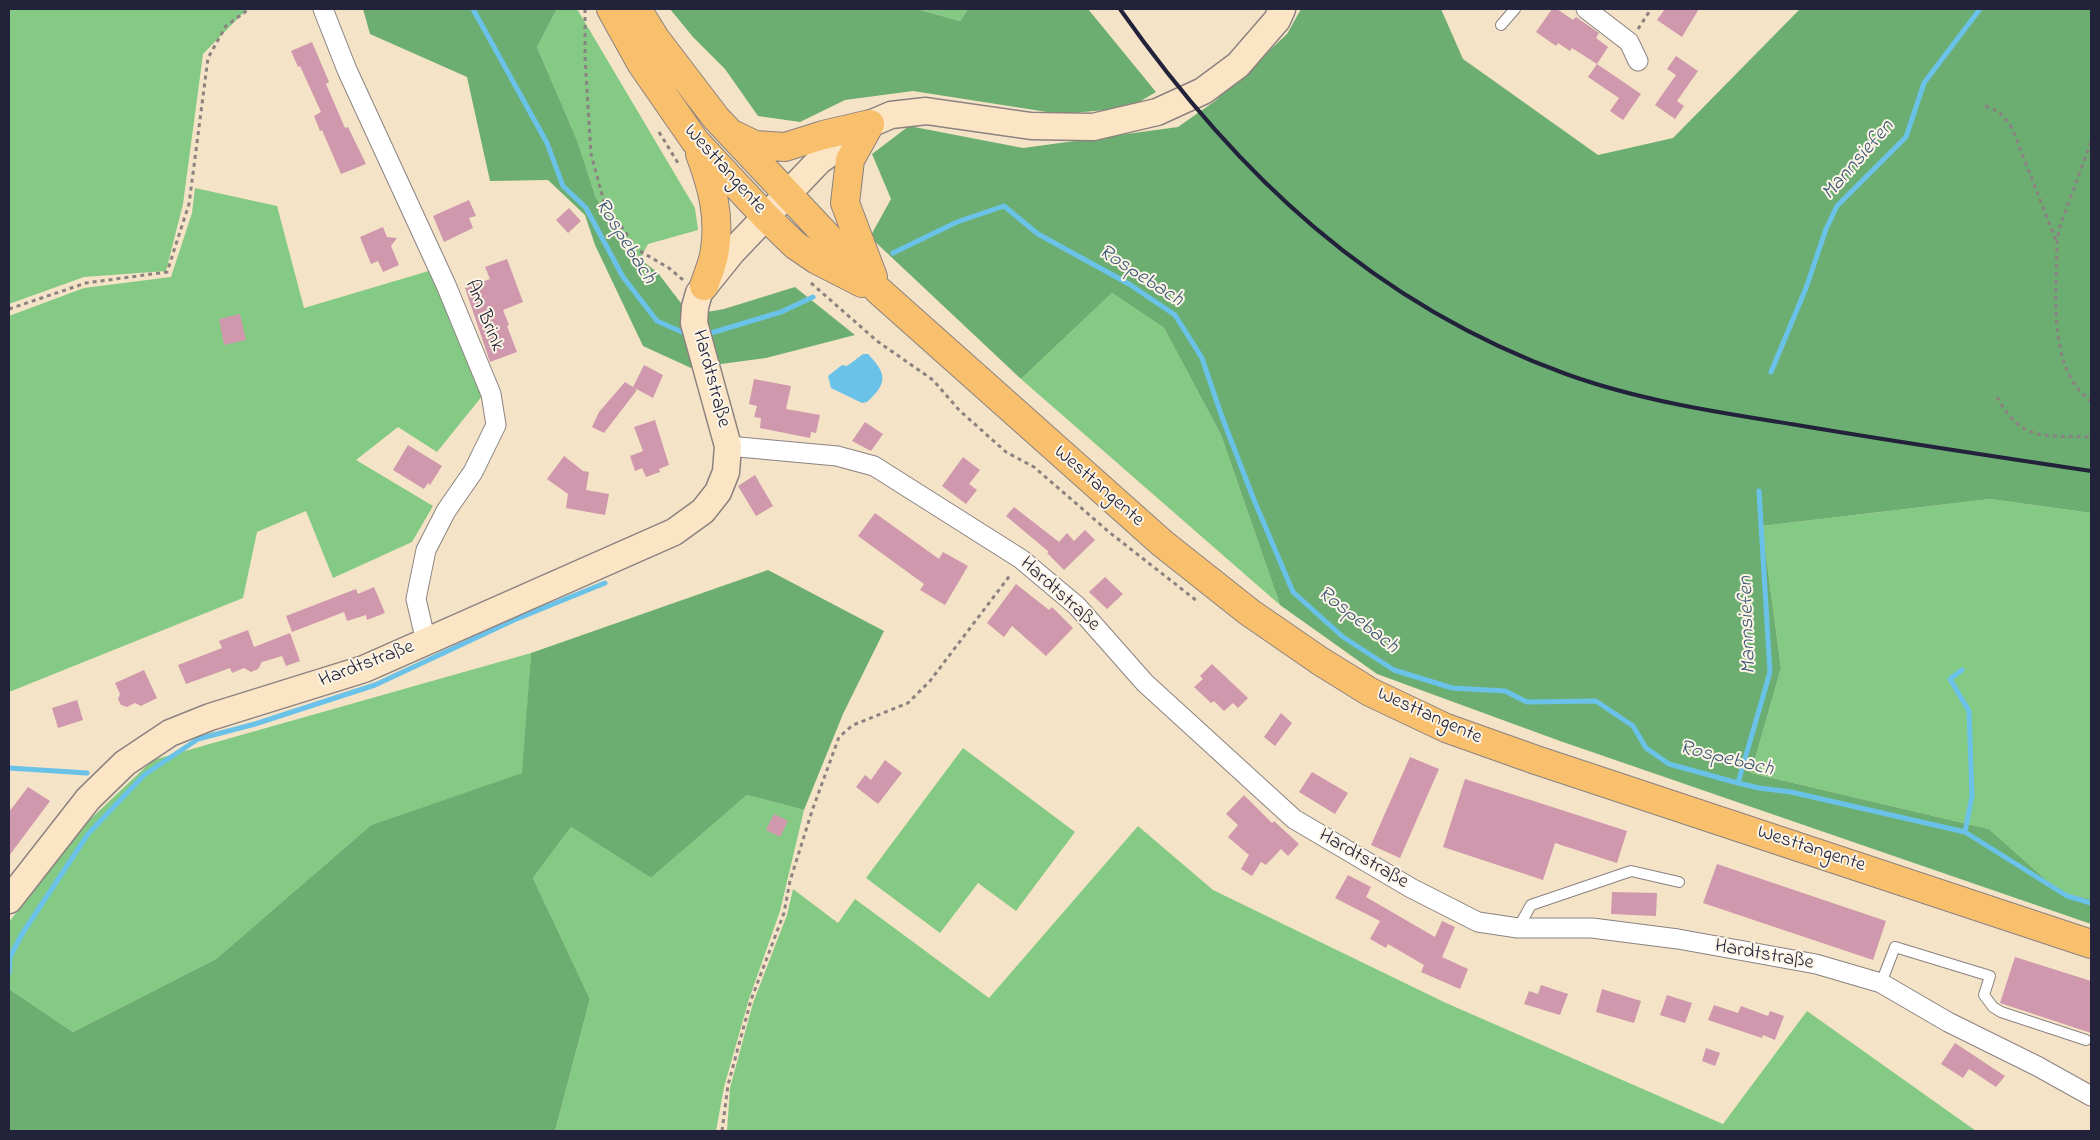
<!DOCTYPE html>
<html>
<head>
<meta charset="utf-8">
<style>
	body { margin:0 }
	#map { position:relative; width:2100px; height:1140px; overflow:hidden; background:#f4e3c7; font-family:"Indie Flower",sans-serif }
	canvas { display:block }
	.frame { position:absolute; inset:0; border:10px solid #22223b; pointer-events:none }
</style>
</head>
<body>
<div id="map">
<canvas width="2100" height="1140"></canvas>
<div class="frame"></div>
</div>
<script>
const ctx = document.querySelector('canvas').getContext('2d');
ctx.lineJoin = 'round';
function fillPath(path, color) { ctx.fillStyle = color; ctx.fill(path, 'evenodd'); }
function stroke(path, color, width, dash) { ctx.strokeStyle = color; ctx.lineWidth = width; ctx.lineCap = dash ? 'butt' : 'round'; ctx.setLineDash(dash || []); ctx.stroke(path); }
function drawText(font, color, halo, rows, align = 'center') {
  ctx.font = font + ' "Indie Flower",sans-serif'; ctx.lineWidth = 4; ctx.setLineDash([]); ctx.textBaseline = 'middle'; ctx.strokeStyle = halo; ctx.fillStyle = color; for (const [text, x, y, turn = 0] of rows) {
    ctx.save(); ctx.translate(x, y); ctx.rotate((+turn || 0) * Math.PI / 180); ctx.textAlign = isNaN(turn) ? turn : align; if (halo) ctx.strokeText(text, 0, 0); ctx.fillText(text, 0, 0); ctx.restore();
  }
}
fillPath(new Path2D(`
	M9 9H247L203 54 183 204 166 271 84 277 9 304Z
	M557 9H577L695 208 698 230 648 244 640 259 596 198 577 140 537 47Z
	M917 9H968L960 21Z
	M195 188 277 206 304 308 432 270 483 395 437 452 398 427 356 460 433 506 412 542 333 578 306 511 257 532 243 598 9 692V316L84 288 171 277 192 213Z
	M1112 293 1164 328 1221 435 1280 605 1021 379Z
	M1990 499 2091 513V899L2061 893 1989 829 1751 773 1781 668 1762 526Z
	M531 653 523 773 371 825 216 959 73 1032 9 989V922L82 827 153 760Z
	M963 748 1075 832 1016 911 978 883 940 933 866 878Z
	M747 795 804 810 780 911 749 999 724 1087 716 1131H555L590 999 533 878 571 827 651 878Z
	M1138 826 1213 890 1446 1003 1723 1124 1807 1011 1976 1131H727L730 1088 753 1003 787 915 793 889 838 923 855 899 989 998Z`), '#85ca84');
fillPath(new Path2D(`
	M363 9H557L537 47 577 140 596 198 640 259 658 273 690 315 724 309 795 287 855 335 766 358 691 368 643 346 595 245 585 215 548 180 490 181 467 77 370 34Z
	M670 9H917L960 21 968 9H1088L1156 92 1129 108 1060 114 913 91 845 100 800 122 758 116 725 69 693 37Z
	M1301 9H1441L1463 59 1598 155 1673 138 1800 9H2091V513L1990 499 1762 526 1781 668 1751 773 1989 829 2061 893 2091 899V924L1560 741 1377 674 1280 605 1221 435 1164 328 1112 293 1021 379 870 237 891 199 872 154 909 126 1023 148 1178 127 1215 101 1287 34Z
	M768 570 884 631 843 714 804 810 747 795 651 878 571 827 533 878 590 999 555 1131H9V989L73 1032 216 959 371 825 522 773 531 653Z`), '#6cae72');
fillPath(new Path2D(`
	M863 354H868C887 374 888 383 867 402L862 403 831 388 828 376 842 365 847 366Z`), '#6bc2e8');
stroke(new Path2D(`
	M473 9 547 143 563 186 586 208 623 277 657 321 684 333H690
	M893 253 957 222 1004 206 1038 234 1129 284 1175 315 1202 358 1222 417 1254 500 1293 592 1343 637 1394 670 1452 688 1505 691 1527 702 1596 701 1633 726 1646 748 1669 764 1738 783 1759 788 1791 792 1965 832 2067 896 2091 903
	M706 333H711L781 312 813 297
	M1771 372 1806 288 1826 229 1837 206 1906 137 1924 83 1980 9
	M1962 670 1950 679 1969 711 1972 796 1965 832
	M9 768 87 773
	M1738 783 1770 672 1759 491
	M9 973 10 957 22 934 88 834 144 775 198 739 255 724 375 685 514 620 605 583`), '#6bc2e8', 5);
fillPath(new Path2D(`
	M1552 9H1557L1573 20 1576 17 1599 33 1596 38 1608 47 1597 64 1572 48 1570 51 1558 43 1556 46 1536 32Z
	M1665 9H1699L1682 37 1657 20Z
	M312 42 329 82 326 84 345 128 348 127 366 164 341 174 322 130 320 131 314 116 321 112 300 66 298 67 291 51Z
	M1676 56 1698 71 1677 101 1684 106 1675 119 1655 105 1676 75 1667 69Z
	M1597 64 1641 94 1623 120 1610 111 1619 98 1588 77Z
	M469 200 476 216 469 218 473 228 444 242 433 216Z
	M569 208 581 221 568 233 556 220Z
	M383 227 387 237 397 238 391 246 399 265 383 272 378 261 371 264 360 237Z
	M507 259 523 302 503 310 509 325 507 326 517 352 490 362 465 288 490 279 485 267Z
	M240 314 246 340 224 345 219 319Z
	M644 365 663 375 653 398 633 387 637 390 604 433 592 427 599 412 625 382 633 387Z
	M754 379 791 386 786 409 820 415 816 433 811 432 810 438 760 428 761 418 754 417 757 406 749 404Z
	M655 420 669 465 659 469 660 472 646 477 642 468 635 471 630 456 643 451 634 427Z
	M865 422 883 434 871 451 852 441Z
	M408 445 442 466 430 485 428 483 424 489 393 470Z
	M564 456 583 471 589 472 586 490 609 494 605 515 566 508 568 494 547 479Z
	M963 457 980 470 969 484 977 490 966 504 942 486Z
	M755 475 773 506 756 516 738 486Z
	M1014 507 1059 542 1067 533 1074 541 1085 530 1095 540 1064 570 1047 553 1049 552 1006 516Z
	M875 513 939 559 943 552 968 566 945 605 920 590 924 584 858 536Z
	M1105 577 1123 594 1107 609 1089 592Z
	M1016 584 1049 610 1052 607 1073 628 1046 656 1012 626 1004 637 987 623Z
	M374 587 385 613 367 620 366 615 347 621 344 612 292 632 286 616 356 589 358 594Z
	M248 630 254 647 290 633 300 661 286 666 282 656 262 662 258 669 251 672 244 668 232 673 230 668 186 684 178 665 222 648 219 641Z
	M1212 664 1248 698 1238 708 1233 703 1224 711 1214 701 1211 703 1194 687 1203 679 1200 676Z
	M144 670 157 698 141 706 135 703 127 707 121 705 118 699 120 694 115 683Z
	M77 700 83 720 58 728 52 708Z
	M1281 713 1292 723 1275 746 1264 737Z
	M1410 757 1439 769 1400 858 1371 845Z
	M885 760 902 773 878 804 856 787 865 775 871 780Z
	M1312 772 1348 793 1335 814 1299 792Z
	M1465 779 1627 831 1617 863 1555 843 1543 880 1443 847Z
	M28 787 50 801 9 856V812Z
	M1244 795 1272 823 1274 821 1299 844 1288 856 1281 849 1266 865 1261 862 1252 876 1241 869 1249 855 1228 837 1238 825 1226 814Z
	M774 814 788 821 780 837 766 830Z
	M1717 864 1886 921 1873 960 1703 903Z
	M1348 875 1371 887 1366 897 1435 937 1442 921 1455 927 1442 957 1468 969 1460 989 1421 972 1424 965 1388 944 1386 948 1370 939 1380 921 1335 898Z
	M1612 892 1657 893 1656 916 1611 914Z
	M2015 957 2091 981V1033L2000 1003Z
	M1541 985 1568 994 1560 1015 1524 1004 1529 991 1538 994Z
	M1602 989 1641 1001 1634 1023 1596 1012Z
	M1667 995 1692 1003 1685 1023 1660 1015Z
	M1714 1005 1738 1013 1741 1006 1768 1016 1770 1011 1784 1016 1775 1040 1763 1035 1762 1038 1708 1020Z
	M1955 1043 2005 1076 1996 1087 1969 1069 1963 1078 1941 1064Z
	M1706 1048 1720 1053 1715 1066 1702 1061Z`), '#cf98ac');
const lane = new Path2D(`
	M1501 25 1515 9
	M1518 928 1531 905 1631 871 1679 882
	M1881 983 1895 947 1990 976 1984 995 1993 1007 2001 1012 2086 1040`);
const street = new Path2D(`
	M323 9 347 70 446 285 491 394 496 425 473 472 446 511 426 550 416 599 426 642
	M1586 9 1629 42 1638 61
	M728 446 837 456 874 466 1021 559 1077 606 1145 683 1294 819 1411 888 1478 922 1518 928H1592L1678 939 1816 964 1881 983 1948 1022 2037 1066 2091 1096`);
const secondary = new Path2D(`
	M9 900 88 799 125 763 170 733 210 717 364 669 674 532 703 511 718 492 726 472 728 446 694 323 695 307 699 293 732 252 819 161 870 124 891 115 926 111 1031 126 1093 127 1157 112 1203 91 1238 65 1277 20 1282 9`);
const primary = new Path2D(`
	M611 9 641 63 695 141 766 217 795 245 817 260 862 283
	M637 9 655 38 716 118 878 290 1162 543 1249 612 1320 661 1370 692 1446 728 1536 760 2091 944
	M870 124 850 160 845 203 873 277
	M732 134 755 145 785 147 823 135 870 124
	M700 154C712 186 720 215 715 249 714 261 708 274 704 286`);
stroke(lane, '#8b8281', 12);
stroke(street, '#8b8281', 21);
stroke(secondary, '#8b8281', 29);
stroke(primary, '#8b8281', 30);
stroke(new Path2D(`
	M585 9V57L591 154 604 202 638 250 669 268 683 280
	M1638 29 1651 9
	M1985 106C1999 110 2004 116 2012 128L2057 243
	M659 132 678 163
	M2091 142 2059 229 2057 243C2057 293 2046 368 2091 401
	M811 283 877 341 933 380 959 410 1006 452 1034 467 1109 532 1197 601
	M9 309 86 283 167 272 189 204 208 58 226 26 249 9
	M1997 397C2022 443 2045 435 2091 437
	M722 1131 728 1085 751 1000 784 913 790 881 812 811 839 737 853 725 908 703 930 681 1011 574`), '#8b8281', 3, [4, 4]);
stroke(lane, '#fff', 10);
stroke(street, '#fff', 19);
stroke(secondary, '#fce5c4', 26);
stroke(primary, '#f8bf6c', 28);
stroke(new Path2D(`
	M1120 9C1236 174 1373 304 1566 374 1638 400 1715 412 1791 424 1891 441 1991 456 2091 471`), '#22223b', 4);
drawText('20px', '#22223b', '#fcf5e5', [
	["Westtangente",724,170,48],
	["Am Brink",483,316,68],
	["Hardtstraße",710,379,75],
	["Westtangente",1098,487,41],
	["Hardtstraße",1059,595,42],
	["Hardtstraße",367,665,-21],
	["Westtangente",1429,717,24],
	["Westtangente",1811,850,18],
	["Hardtstraße",1363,860,30],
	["Hardtstraße",1764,956,10]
]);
drawText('italic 21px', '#3c5a78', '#fcf5e5', [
	["Mannsiefen",1859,161,-49],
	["Rospebach",624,242,58],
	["Rospebach",1140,277,33],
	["Rospebach",1357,621,38],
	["Mannsiefen",1749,625,-92],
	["Rospebach",1726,760,14]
]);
</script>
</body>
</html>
